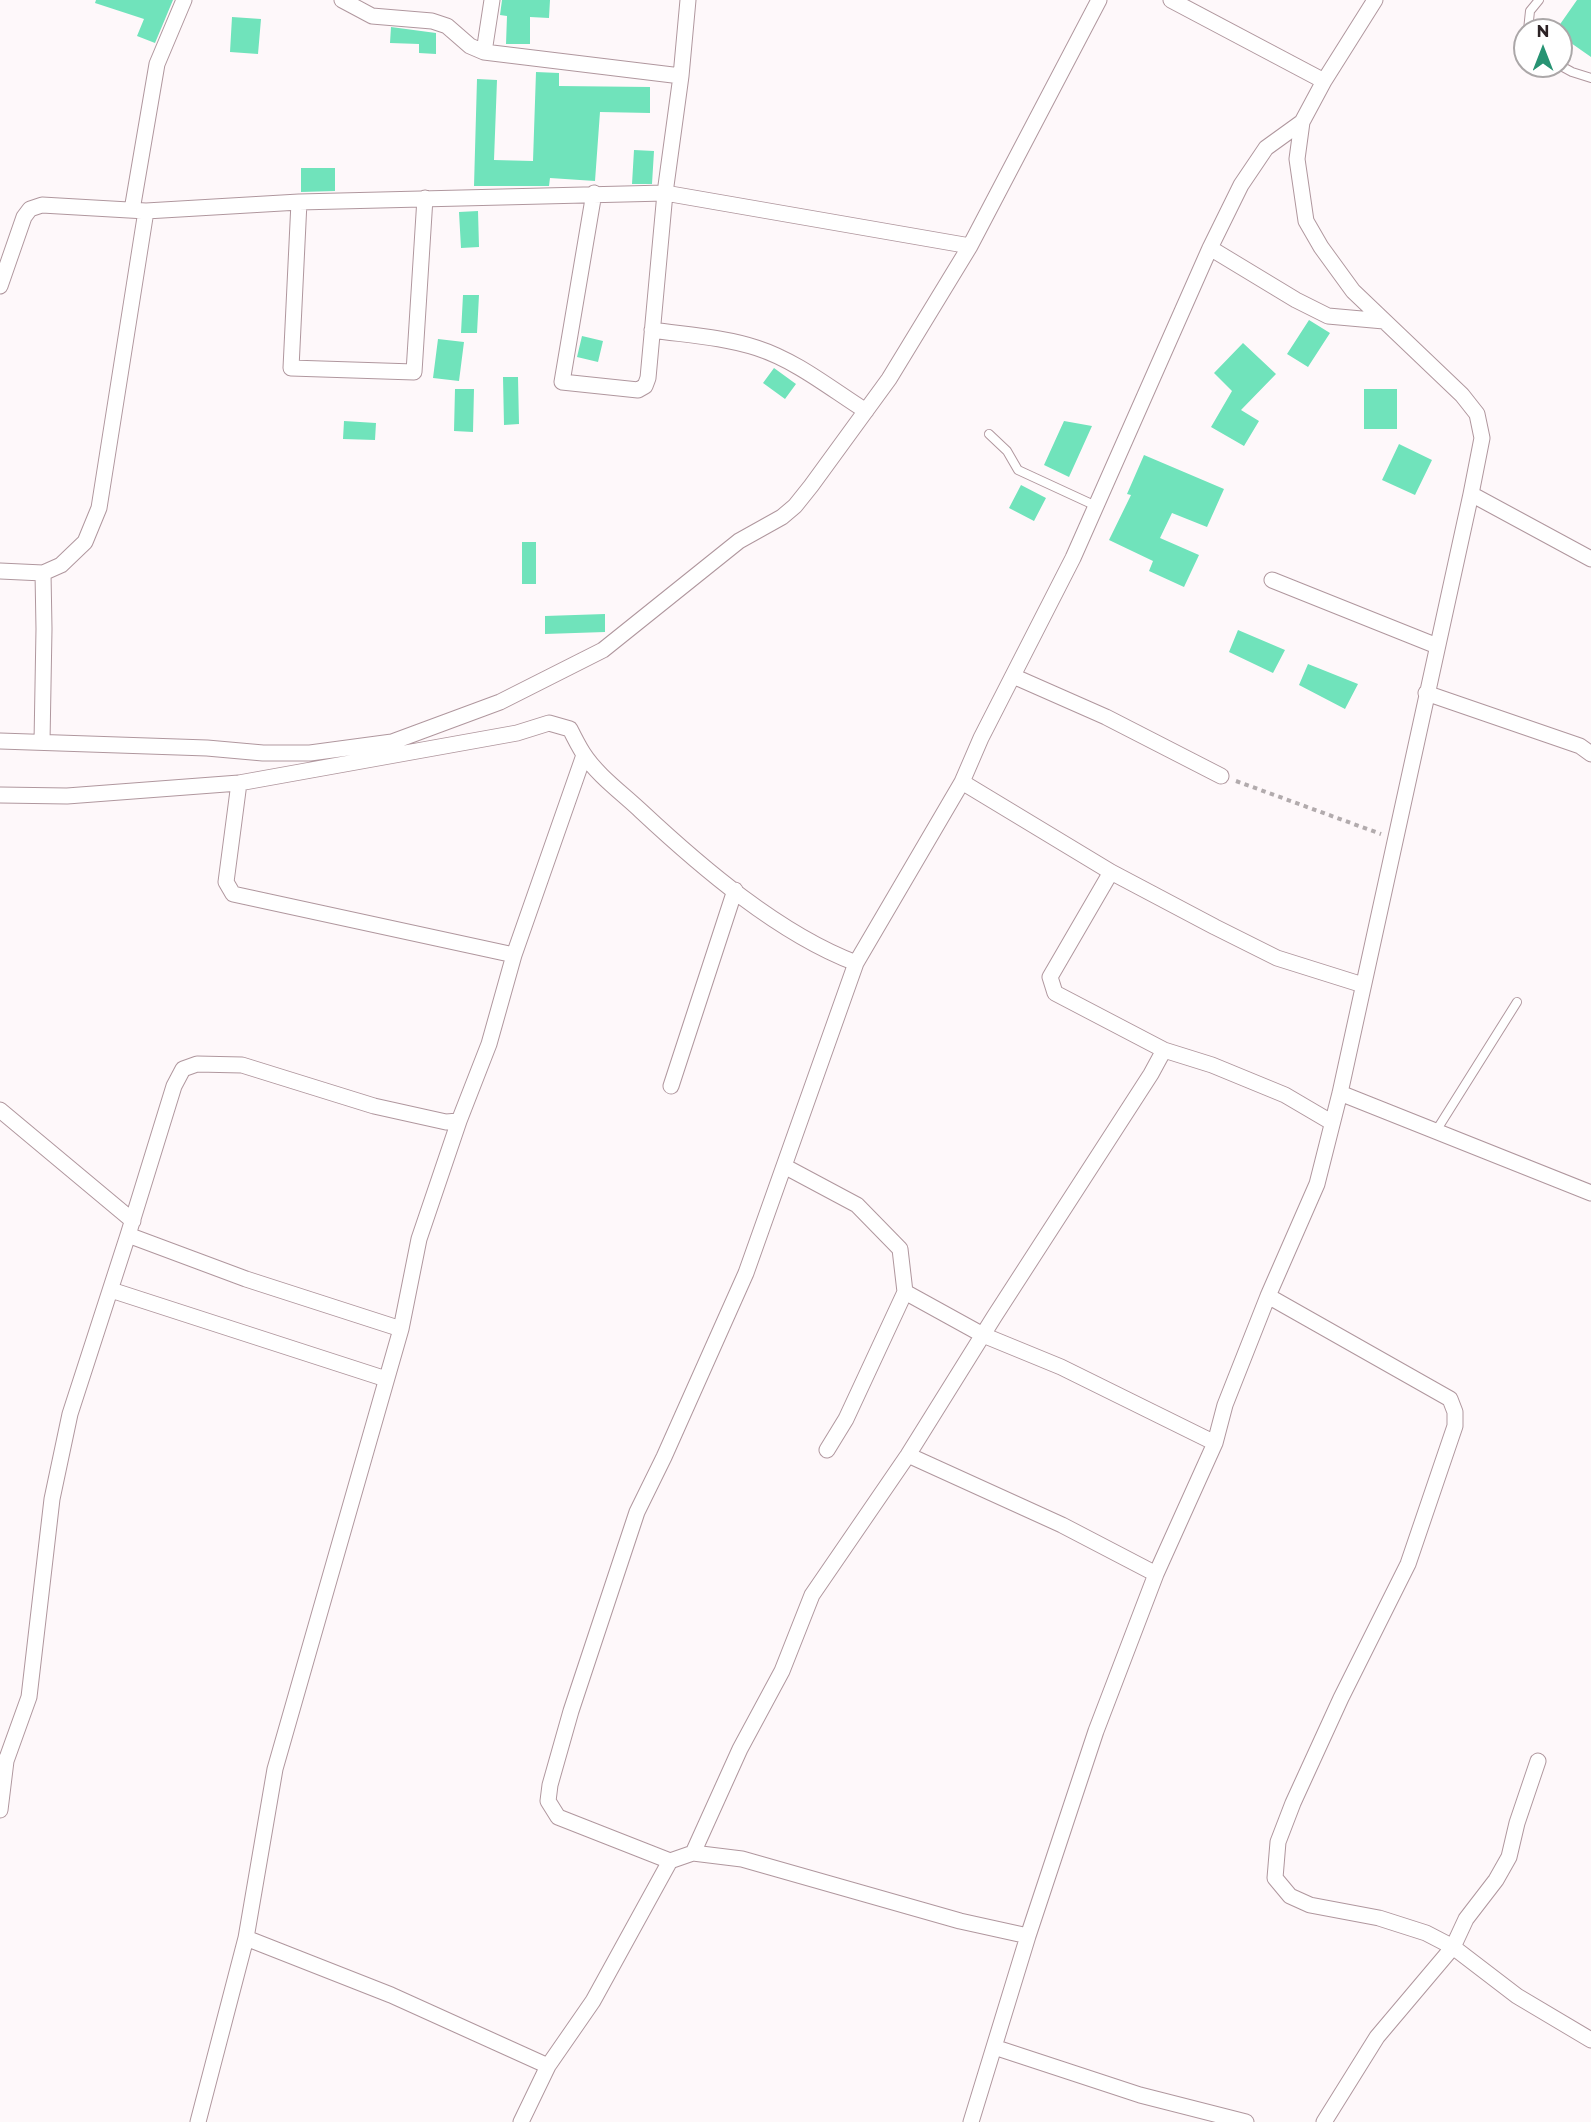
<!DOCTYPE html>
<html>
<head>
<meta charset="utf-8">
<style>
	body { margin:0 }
	#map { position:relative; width:1591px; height:2122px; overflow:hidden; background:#fef8fa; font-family:Montserrat,sans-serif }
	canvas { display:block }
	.north { position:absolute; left:1513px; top:18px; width:60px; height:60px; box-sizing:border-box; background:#fff; border:2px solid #aba7a8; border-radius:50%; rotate:0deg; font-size:16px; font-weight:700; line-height:24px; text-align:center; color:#2c2225 }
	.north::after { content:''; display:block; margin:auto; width:21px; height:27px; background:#279373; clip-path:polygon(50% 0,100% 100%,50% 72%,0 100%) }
</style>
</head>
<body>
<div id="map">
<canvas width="1591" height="2122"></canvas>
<div class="north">N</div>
</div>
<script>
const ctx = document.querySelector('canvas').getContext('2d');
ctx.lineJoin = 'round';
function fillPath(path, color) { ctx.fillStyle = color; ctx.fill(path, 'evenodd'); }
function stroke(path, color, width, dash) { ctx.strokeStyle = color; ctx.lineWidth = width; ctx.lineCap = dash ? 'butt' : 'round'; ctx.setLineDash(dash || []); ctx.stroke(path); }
fillPath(new Path2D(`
	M96 0H173L155 43 137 36 144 19 95 3Z
	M502 0H550L549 18 530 17V44H506L507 16 500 15Z
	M1577 0H1591V57L1561 36V30H1556Z
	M232 17 261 19 258 54 230 52Z
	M391 27 436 33V54L419 53V44L390 43Z
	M536 72 559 73V86L650 87V113L600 112 595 181 550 178 549 186H474L477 79 497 80 494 160 533 161Z
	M634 150 654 151 652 184H632Z
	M301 168H335V191L301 192Z
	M478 211 479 247 461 248 459 212Z
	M463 295H479L477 333H461Z
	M1309 320 1330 333 1308 367 1287 354Z
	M582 336 603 341 598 362 577 357Z
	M438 339 464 342 459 381 433 378Z
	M1243 343 1276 374 1241 410 1259 421 1244 446 1211 427 1232 391 1214 373Z
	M774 368 796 384 785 399 763 383Z
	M503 377H518L519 424 504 425Z
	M455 389H474L473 432 454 431Z
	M1364 389H1397V429H1364Z
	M344 421 376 423 375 440 343 439Z
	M1064 421 1092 426 1069 477 1044 465Z
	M1399 444 1432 460 1415 495 1382 480Z
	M1144 455 1224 489 1207 527 1172 513 1160 538 1199 555 1184 587 1149 571 1153 561 1109 540 1131 495 1127 494Z
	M1021 485 1046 498 1034 521 1009 508Z
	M522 542H536V584H522Z
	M605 614V632L545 634V616Z
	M1238 630 1285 650 1273 673 1229 652Z
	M1308 664 1358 684 1345 709 1299 685Z`), '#70e3bb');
const lane = new Path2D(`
	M1528 30 1530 11 1539 0
	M1561 66 1572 72 1591 78
	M989 434 1007 451 1018 470 1096 506
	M1436 1131 1517 1002`);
const street = new Path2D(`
	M342 0 372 16 432 21 447 26 470 46 484 52 681 76
	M1171 0 1324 81
	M484 52 492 0
	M594 193 562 382 638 390 645 386 648 378 665 193 681 76 688 0
	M299 202 291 368 414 372 425 198
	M132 210 157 64 184 0
	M1210 248 1296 300 1328 316 1384 321
	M0 286 24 217 30 209 42 205 146 211 299 202 665 193 970 246
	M652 330C687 335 724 337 757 348 797 361 831 389 866 411
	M1471 494 1591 559
	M0 571 43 573 61 565 85 542 99 508 146 211
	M1272 580 1437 646
	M1013 676 1106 717 1221 776
	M1426 693 1580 746 1591 754
	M0 741 207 748 263 753H310L392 742 500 702 603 650 739 541 782 517 795 506 811 486 889 379 970 246 1099 0
	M42 742 44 629 43 573
	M962 782 1111 872 1215 927 1277 958 1363 985
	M239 783 226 882 233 894 514 955
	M0 795 67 796 239 783 517 733 549 723 570 729C574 737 578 745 583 753 597 775 622 793 641 811 701 867 779 934 856 963
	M1111 872 1050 977 1055 993 1164 1050 1212 1065 1285 1095 1331 1122
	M671 1086 735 890
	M1340 1093 1591 1193
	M0 1110 133 1221
	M784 1166 857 1205 900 1249 905 1292 983 1335 1061 1367 1215 1443
	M128 1235 246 1279 401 1329
	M111 1290 386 1379
	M1268 1296 1450 1399 1455 1412V1426L1408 1564 1341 1698 1293 1803 1278 1842 1275 1878 1290 1896 1310 1905 1379 1918 1426 1933 1453 1947 1517 1996 1591 2040
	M827 1450 846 1419 905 1292
	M908 1455 1062 1525 1156 1574
	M0 1762 6 1761 29 1697 52 1499 70 1414 128 1235 174 1086 183 1069 197 1064 242 1065 374 1106 446 1122 459 1121 489 1044 514 955 584 755
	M0 1810 6 1761
	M693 1853 740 1749 782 1671 812 1595 908 1455 994 1317 1151 1074 1164 1050
	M670 1861 693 1853 742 1859 960 1921 1028 1936
	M246 1938 391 1995 548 2066
	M994 2047 1140 2095 1246 2122
	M198 2122 246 1938 275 1769 401 1329 419 1239 459 1121
	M521 2122 548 2066 593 2001 670 1861 558 1817 548 1801 550 1785 571 1711 637 1512 664 1457 746 1273 856 963 962 782 981 738 1073 558 1210 248 1241 185 1266 148 1302 122
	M971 2122 1028 1936 1096 1731 1156 1574 1215 1443 1225 1405 1268 1296 1317 1184 1340 1093 1471 494 1482 438 1477 414 1462 395 1353 291 1321 247 1306 221 1297 159 1302 122 1324 81 1375 0
	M1324 2122 1377 2037 1453 1947 1466 1919 1496 1880 1509 1857 1517 1823 1538 1761`);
stroke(lane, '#b0979e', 10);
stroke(street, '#b0979e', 17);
stroke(new Path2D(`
	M1236 781 1381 834`), '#b2abad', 4, [4.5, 4.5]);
stroke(lane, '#fff', 8);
stroke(street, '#fff', 15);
</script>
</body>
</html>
